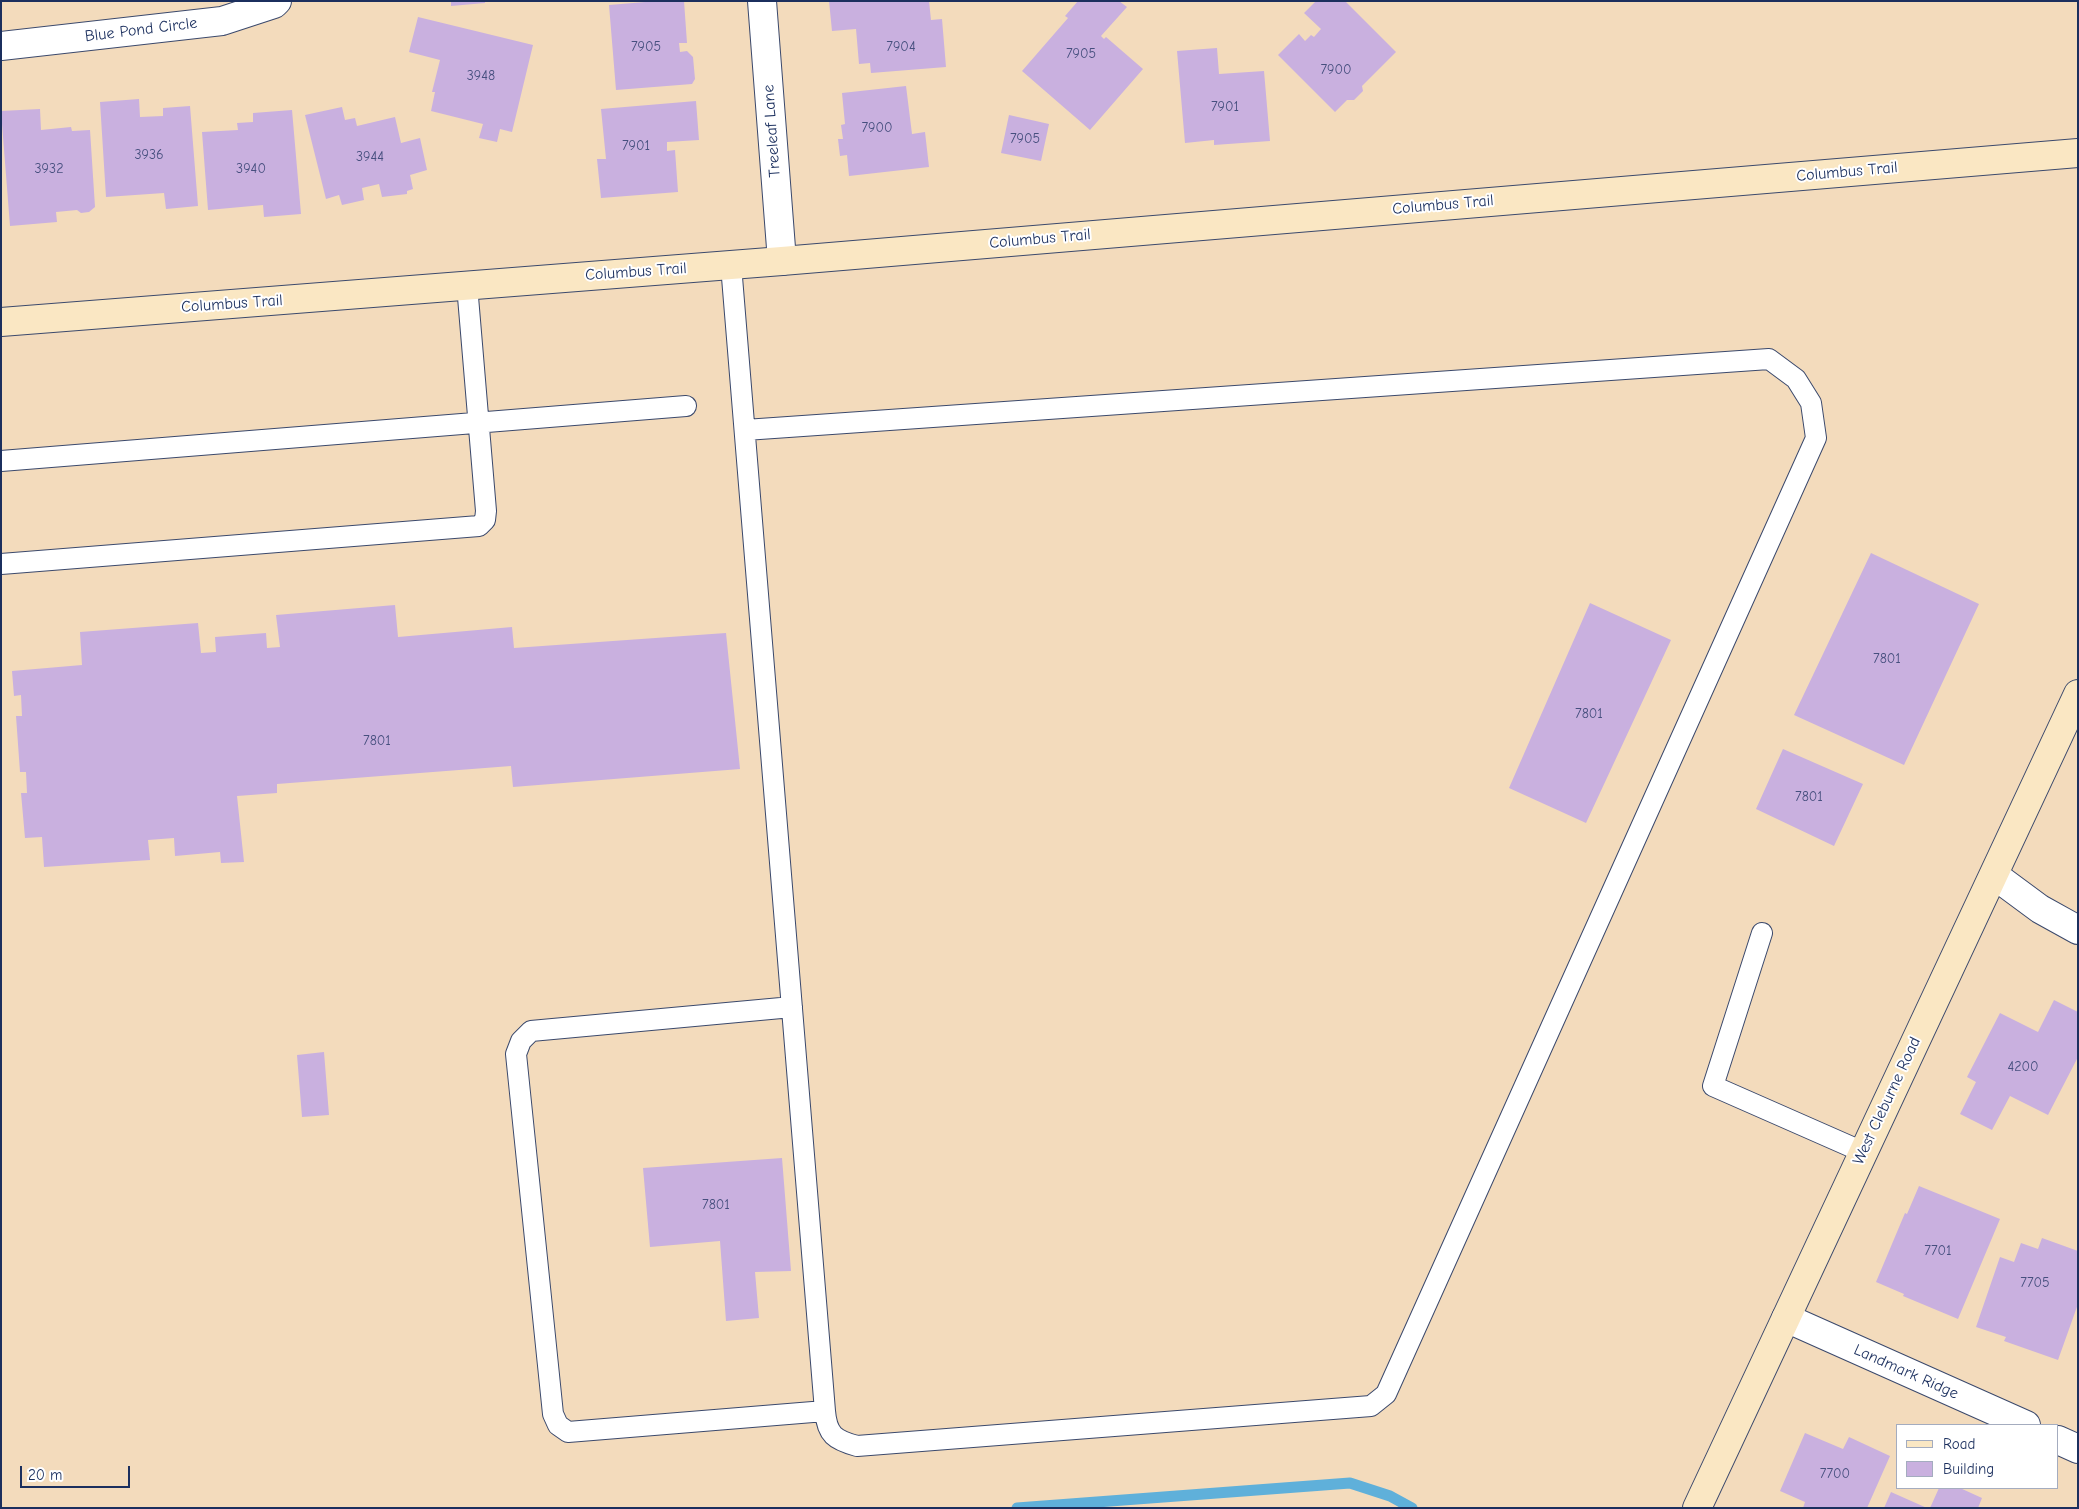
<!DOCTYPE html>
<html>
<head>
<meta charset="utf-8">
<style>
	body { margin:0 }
	#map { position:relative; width:2079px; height:1509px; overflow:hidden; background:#f3dbbc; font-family:"Comic Neue",sans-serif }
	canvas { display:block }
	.frame { position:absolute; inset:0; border:2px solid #1b2f5e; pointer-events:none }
	.legend { position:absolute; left:1896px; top:1424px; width:162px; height:65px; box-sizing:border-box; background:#fff; border:1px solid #a4acbf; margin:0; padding:6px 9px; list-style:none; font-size:15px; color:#1b2f5e }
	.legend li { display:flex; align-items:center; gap:10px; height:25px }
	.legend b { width:25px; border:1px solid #a4acbf }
	.scale { position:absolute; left:20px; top:1466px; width:110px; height:22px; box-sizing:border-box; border:2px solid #1b2f5e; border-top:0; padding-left:6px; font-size:15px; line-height:18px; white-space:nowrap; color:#1b2f5e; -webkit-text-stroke:4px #fff; paint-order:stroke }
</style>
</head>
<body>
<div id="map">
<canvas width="2079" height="1509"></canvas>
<div class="frame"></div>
<ul class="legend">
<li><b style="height:6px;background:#fae7c3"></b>Road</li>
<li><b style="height:14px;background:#c9b0df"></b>Building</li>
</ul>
<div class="scale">20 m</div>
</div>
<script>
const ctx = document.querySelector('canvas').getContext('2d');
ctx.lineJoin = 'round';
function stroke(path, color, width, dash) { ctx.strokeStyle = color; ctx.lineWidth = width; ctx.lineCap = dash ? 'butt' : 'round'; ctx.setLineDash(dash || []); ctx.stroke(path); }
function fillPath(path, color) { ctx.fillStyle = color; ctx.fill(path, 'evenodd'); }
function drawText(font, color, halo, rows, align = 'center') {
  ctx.font = font + ' "Comic Neue",sans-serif'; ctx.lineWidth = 4; ctx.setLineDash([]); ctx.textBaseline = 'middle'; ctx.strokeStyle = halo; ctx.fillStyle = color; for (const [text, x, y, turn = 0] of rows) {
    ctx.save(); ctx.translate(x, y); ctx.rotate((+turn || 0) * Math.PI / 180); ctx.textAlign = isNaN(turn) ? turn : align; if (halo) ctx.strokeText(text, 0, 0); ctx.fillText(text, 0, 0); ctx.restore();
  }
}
stroke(new Path2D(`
	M1017 1508 1350 1483 1390 1496 1412 1508`), '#5fb0da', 11);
fillPath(new Path2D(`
	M451 1H485V3L451 6Z
	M657 1H684L687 43H679L680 52 687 51 693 57 695 79 692 84 616 90 609 5Z
	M829 1H929L931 20 942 19 946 67 871 73 870 63 859 64 856 29 832 31Z
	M1078 1H1119L1127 7 1101 36 1104 39 1106 37 1143 69 1090 130 1022 71 1068 18 1065 16Z
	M1316 1H1345L1396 52 1362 86 1363 91 1354 100H1347L1335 112 1278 55 1299 34 1305 41 1311 35 1314 37 1321 29 1304 13Z
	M418 17 533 45 512 132 500 129 497 142 479 138 483 124 431 111 435 92H432L440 60 409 52Z
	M1217 48 1219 74 1264 71 1270 141 1214 145V140L1185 143 1177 51Z
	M906 86 912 134 925 132 929 167 849 176 847 155 840 156 838 139H843L841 125 845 124 842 93Z
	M139 99 140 117 163 116V108L190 106 198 206 166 209 164 193 106 197 100 102Z
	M696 101 699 140 667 142V151L675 150 678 192 601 198 597 159H606L601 109Z
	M342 107 345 120 355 118 357 126 395 117 401 143 420 138 427 170 410 175 413 189 407 191V194L382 197 379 184 362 188 364 200 342 205 339 195 326 199 305 115Z
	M40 109 41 130 71 127 72 131 90 130 95 207 89 212 81 213 77 210 56 212 57 222 10 226 1 111Z
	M292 110 301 214 264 217 263 205 208 210 202 132 238 130 237 123 253 122V113Z
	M1009 115 1049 124 1041 161 1001 153Z
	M1871 553 1979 604 1904 765 1794 715Z
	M1590 603 1671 640 1586 823 1509 788Z
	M395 605 398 637 512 627 514 648 726 633 740 769 513 787 511 766 277 784V793L237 796 244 862 221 863 220 852 175 856 174 838 148 840 150 860 44 867 42 837 25 838 21 793H27L26 772H20L16 716H22L21 695 14 696 12 671 82 665 80 632 198 623 201 653 216 652 215 637 266 633 267 648 280 647 276 615Z
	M1783 749 1863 784 1834 846 1756 809Z
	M2054 1000 2078 1012V1057L2048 1115 2010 1096 1992 1130 1960 1114 1976 1082 1967 1077 2000 1013 2038 1032Z
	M324 1052 329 1115 302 1117 297 1055Z
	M782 1158 791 1271 755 1272 759 1318 726 1321 720 1241 650 1247 643 1168Z
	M1919 1186 2000 1219 1958 1319 1903 1296 1904 1294 1876 1282 1905 1213 1907 1214Z
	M2042 1238 2078 1251V1304L2058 1360 2004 1341 2006 1337 1976 1327 2000 1257 2014 1262 2021 1243 2038 1249Z
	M1805 1433 1843 1449 1849 1437 1890 1456 1867 1508H1803L1805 1502 1780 1491Z
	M1939 1488H1960L1982 1498 1978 1508H1930Z
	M1891 1492 1927 1508H1884Z`), '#c9b0df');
const lane = new Path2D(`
	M731 265 825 1411C827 1435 835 1440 857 1446L1371 1406 1386 1394 1816 438 1811 403 1796 379 1769 359 745 430
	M1 461 686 406
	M1 564 479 526 485 520 486 511 467 285
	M1762 933 1713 1086 1863 1152
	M792 1007 531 1031 521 1041 516 1054 553 1414 558 1425 568 1432 825 1411`);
const street = new Path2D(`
	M762 1 782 261
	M1 46 222 21 274 4 277 1
	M1994 875 2040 909 2078 930
	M1786 1318 2026 1425
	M2058 1440 2078 1449`);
const secondary = new Path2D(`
	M1 322 782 261 2078 153
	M1697 1508 2078 694`);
stroke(lane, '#3b496c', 22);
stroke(street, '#3b496c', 30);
stroke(secondary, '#3b496c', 30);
stroke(lane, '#fff', 20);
stroke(street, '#fff', 28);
stroke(secondary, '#fae7c3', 28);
drawText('14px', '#464f7e', null, [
	["7905",646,47],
	["7904",901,47],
	["7905",1081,54],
	["7900",1336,70],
	["3948",481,76],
	["7901",1225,107],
	["7900",877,128],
	["7905",1025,139],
	["7901",636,146],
	["3936",149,155],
	["3944",370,157],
	["3932",49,169],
	["3940",251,169],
	["7801",1887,659],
	["7801",1589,714],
	["7801",377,741],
	["7801",1809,797],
	["4200",2023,1067],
	["7801",716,1205],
	["7701",1938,1251],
	["7705",2035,1283],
	["7700",1835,1474]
]);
drawText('16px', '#1b2f5e', '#fff', [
	["Blue Pond Circle",141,30,-7],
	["Treeleaf Lane",772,131,-94],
	["Columbus Trail",1847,172,-5],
	["Columbus Trail",1443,205,-5],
	["Columbus Trail",1040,239,-5],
	["Columbus Trail",636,272,-4],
	["Columbus Trail",232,304,-4],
	["West Cleburne Road",1887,1101,-65],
	["Landmark Ridge",1906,1372,24]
]);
</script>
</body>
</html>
